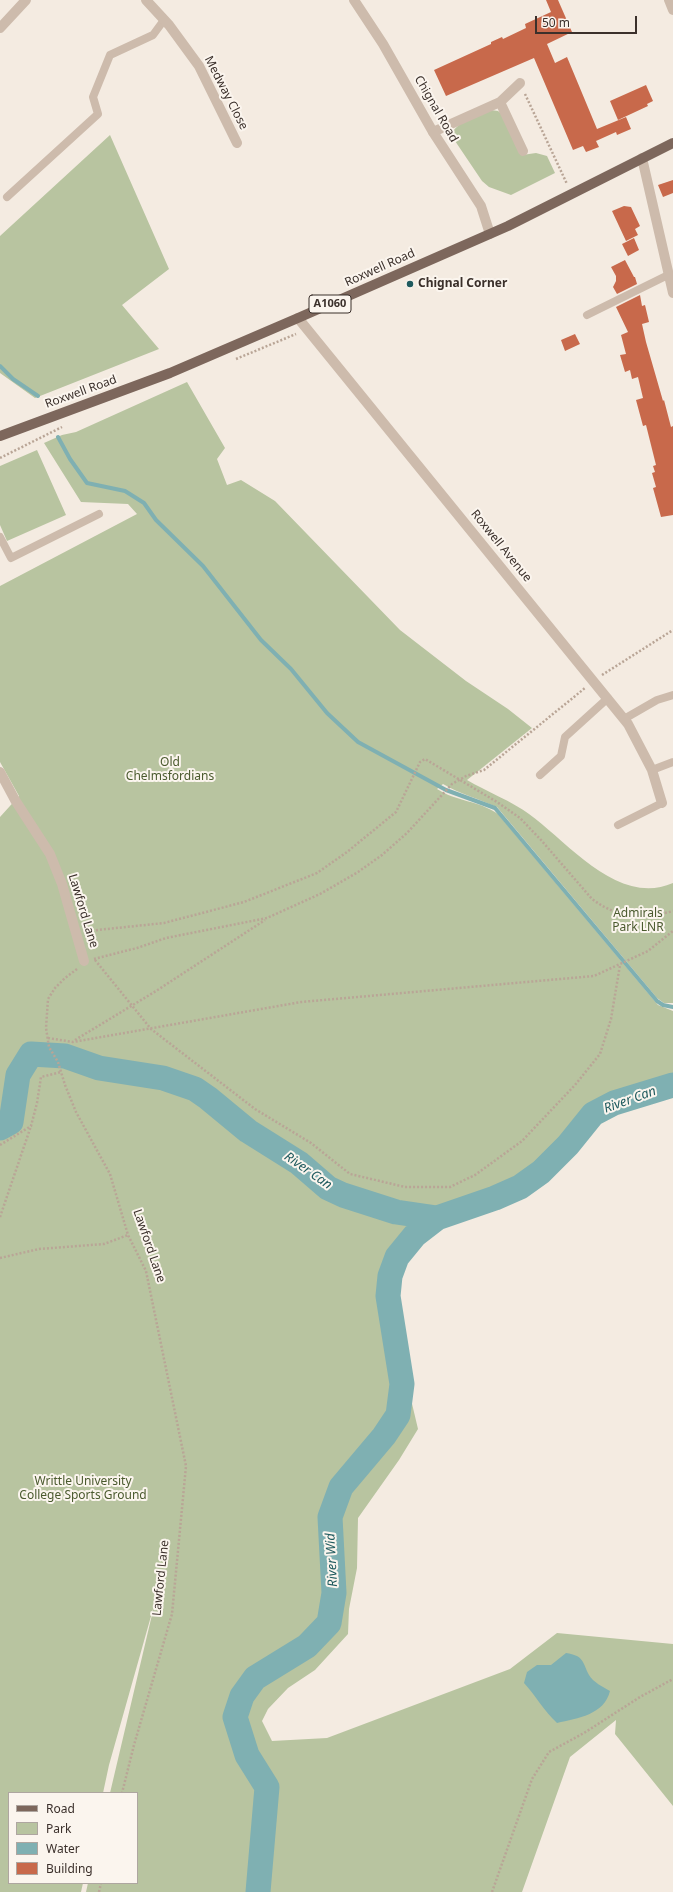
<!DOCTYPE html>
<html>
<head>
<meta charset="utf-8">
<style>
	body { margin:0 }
	#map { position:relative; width:673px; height:1892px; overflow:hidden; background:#f4ebe1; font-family:"Noto Sans",sans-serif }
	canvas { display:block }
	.legend { position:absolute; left:8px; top:1792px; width:130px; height:92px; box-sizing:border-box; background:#fbf5ee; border:1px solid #aea6a0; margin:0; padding:5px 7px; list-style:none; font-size:12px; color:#3b302b }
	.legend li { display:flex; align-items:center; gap:8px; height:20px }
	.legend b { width:20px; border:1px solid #aea6a0 }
	.scale { position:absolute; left:535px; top:16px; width:102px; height:18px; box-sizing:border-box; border:2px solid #3b302b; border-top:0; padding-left:5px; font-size:12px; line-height:14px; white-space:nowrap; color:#3b302b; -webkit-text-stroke:3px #fbf5ee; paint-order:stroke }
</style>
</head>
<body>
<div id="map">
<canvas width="673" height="1892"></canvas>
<ul class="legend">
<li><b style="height:5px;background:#7d675c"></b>Road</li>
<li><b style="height:11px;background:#b8c4a0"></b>Park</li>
<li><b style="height:11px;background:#7fb0b2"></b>Water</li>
<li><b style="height:11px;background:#c8694b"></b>Building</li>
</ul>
<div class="scale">50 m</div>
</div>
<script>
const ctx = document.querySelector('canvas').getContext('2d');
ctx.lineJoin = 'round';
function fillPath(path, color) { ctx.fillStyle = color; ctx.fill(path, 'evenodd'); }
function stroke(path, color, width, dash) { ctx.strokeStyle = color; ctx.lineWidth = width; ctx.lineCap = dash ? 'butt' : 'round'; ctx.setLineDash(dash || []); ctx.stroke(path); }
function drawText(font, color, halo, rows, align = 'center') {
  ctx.font = font + ' "Noto Sans",sans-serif'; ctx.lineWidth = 4; ctx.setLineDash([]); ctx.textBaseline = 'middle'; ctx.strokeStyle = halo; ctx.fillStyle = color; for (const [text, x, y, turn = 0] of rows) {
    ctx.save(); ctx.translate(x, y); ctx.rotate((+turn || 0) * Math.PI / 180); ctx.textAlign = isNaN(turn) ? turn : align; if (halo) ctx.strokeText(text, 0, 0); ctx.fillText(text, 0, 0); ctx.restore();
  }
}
fillPath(new Path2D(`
	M491 110 498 111 502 114 522 155 536 153 547 156 555 173 511 195 489 187 482 181 451 135C457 121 478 116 491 110Z
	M110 135 169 269 122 305 159 349 35 398 0 373V236Z
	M187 382 225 448 217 459 227 485 241 480 275 501 400 630 466 681 508 709 532 728 467 780C486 791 513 802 529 814 568 842 618 907 673 883V1003H664L657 998 497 807C479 799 460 794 443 784L437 789C455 801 480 801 498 814L658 1005 673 1011V1092C647 1098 613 1107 593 1126 585 1134 578 1145 570 1154 560 1165 549 1175 536 1184 506 1206 469 1210 437 1227 414 1239 397 1266 393 1292 392 1305 396 1319 398 1331 403 1364 410 1396 418 1429L399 1460 358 1518 357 1568 349 1609 348 1634 315 1670 288 1688 268 1709 262 1721 272 1741 327 1738 510 1669 557 1633 673 1644V1806L615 1734 616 1720 570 1757 522 1892H86L88 1883H137V1793H110L155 1602 109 1765 103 1793H9V1883H83L81 1892H0V817L19 796 0 762V586L137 514 128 504 81 502 44 443 62 435 76 432Z
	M37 450 66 515 7 541 0 525V466Z`), '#b8c4a0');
fillPath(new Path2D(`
	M566 1653C584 1656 582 1661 589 1675 593 1682 603 1687 610 1691 604 1715 578 1718 557 1723 544 1711 536 1696 524 1683L527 1672 537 1665H551Z`), '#7fb0b2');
stroke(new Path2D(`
	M0 366 13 379 38 396
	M58 437 70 459 87 483 125 491 144 503 156 520 203 566 261 640 291 669 327 713 358 742 446 790 495 808 657 1001 663 1005 673 1007`), '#7fb0b2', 4);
stroke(new Path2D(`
	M0 1128 11 1122 18 1075 31 1054 65 1056 99 1068 163 1078 195 1089 208 1098 248 1131 299 1163 328 1188 343 1195 396 1212 437 1218 495 1198 520 1187 541 1172 568 1145 593 1114 614 1103 673 1085
	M258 1892 267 1787 247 1755 235 1717 242 1696 255 1678 307 1646 329 1623 334 1593 330 1517 341 1487 384 1436 398 1415 402 1384 388 1296 390 1276 397 1257 415 1235 437 1218`), '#7fb0b2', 25);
fillPath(new Path2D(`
	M546 0H558L572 32 547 44 555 63 567 57 597 129 626 117 631 129 617 135 616 132 596 141 599 147 586 152 583 146 573 150 534 58 446 96 434 70 491 44V42L502 37 503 39 526 28 525 24 551 12Z
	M646 85 653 101 647 104 648 106 618 120 610 101Z
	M673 180V193L663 197 658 185Z
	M624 206 631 207 640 226 635 229 638 235 626 241 612 211Z
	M634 238 639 250 628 256 622 244Z
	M625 260 634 277H635L637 284 617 294 613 287 616 281V276L611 267Z
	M640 295 642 306 645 305 649 322 642 324 646 342 663 401 664 400 671 427 673 426V515L661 517 653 488 656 487 652 473 655 472 653 466 656 465 646 425 643 426 636 400 643 398 638 377 632 379 630 370 625 372 620 355 626 354 621 335 628 332 616 307Z
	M575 334 580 344 565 351 561 340Z`), '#c8694b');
stroke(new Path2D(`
	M525 94 567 184
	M236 359 296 334
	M0 458 62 427
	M602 675 673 630
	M88 931 164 923 244 902 317 873 347 852 396 812 420 762 425 759 497 802 520 818 541 840 592 899C617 918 644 919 673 911
	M94 959 137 948 166 938 267 918 320 894 358 872 382 855 407 833 452 784 466 776 484 770 585 688
	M95 960 151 1029 255 1109 311 1143 350 1174 405 1187H450L475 1175 522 1141 575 1085 600 1054 611 1019 620 965
	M77 969 65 978 55 988 48 999 46 1028 49 1047 58 1062 65 1085 76 1112 110 1174 128 1235 146 1271 186 1466 172 1614 134 1745 122 1793
	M48 1038 73 1042 301 1002 594 976 648 951 673 931
	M75 1040 156 991 265 920
	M0 1145 31 1126 37 1103 41 1077 61 1072
	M0 1217 31 1126
	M0 1258 39 1249 104 1244 128 1235
	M99 1892 101 1883
	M492 1892 532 1779 549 1752 584 1733 640 1697 673 1679`), '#b9a596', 2.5, [2, 2]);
stroke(new Path2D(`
	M7 197 98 114 93 97 110 55 153 35 164 20
	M587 315 668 275
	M0 537 11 558 99 514
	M624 719 657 700 673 695
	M652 770 673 762
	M540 775 561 756 565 737 608 698
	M618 825 662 803`), '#cdbbac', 8);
stroke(new Path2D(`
	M146 0 169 25 199 66 237 143
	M669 0 673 10
	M0 28 26 0
	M500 102 523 151
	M433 132 500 102 520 83
	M642 158 673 293
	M298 318 628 724 652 770 662 803
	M0 772 15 800 50 854 62 884 84 961`), '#cdbbac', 10);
stroke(new Path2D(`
	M354 0 383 44 433 132 481 206 490 234`), '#cdbbac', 10);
stroke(new Path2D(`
	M0 436 170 373 298 318 508 226 673 143`), '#7d675c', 10);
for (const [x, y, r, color] of [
	[410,284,4,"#1f5a5e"]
]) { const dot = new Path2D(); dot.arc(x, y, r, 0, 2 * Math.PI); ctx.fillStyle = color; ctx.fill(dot); stroke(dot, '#fbf5ee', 1.5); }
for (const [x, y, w] of [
	[330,304,42]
]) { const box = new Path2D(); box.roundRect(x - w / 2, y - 9, w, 18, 3); ctx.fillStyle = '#fbf5ee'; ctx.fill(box); stroke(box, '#3b302b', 1); }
drawText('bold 11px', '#3b302b', null, [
	["A1060",330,304]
]);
drawText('12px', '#3b302b', '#fbf5ee', [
	["Medway Close",226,93,63],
	["Chignal Road",436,109,60],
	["Roxwell Road",380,268,-24],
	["Roxwell Road",81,392,-20],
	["Roxwell Avenue",501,546,51],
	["Lawford Lane",83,911,73],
	["Lawford Lane",149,1246,71],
	["Lawford Lane",161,1578,-84]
]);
drawText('bold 12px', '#3b302b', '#fbf5ee', [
	["Chignal Corner",418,284]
], 'left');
drawText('12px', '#4a5a2e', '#fbf5ee', [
	["Old",170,763],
	["Chelmsfordians",170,777],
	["Admirals",638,914],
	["Park LNR",638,928],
	["Writtle University",83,1482],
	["College Sports Ground",83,1496]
]);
drawText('italic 13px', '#1f5a5e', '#fbf5ee', [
	["River Can",630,1100,-20],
	["River Can",308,1171,35],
	["River Wid",332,1560,-93]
]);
</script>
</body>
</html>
